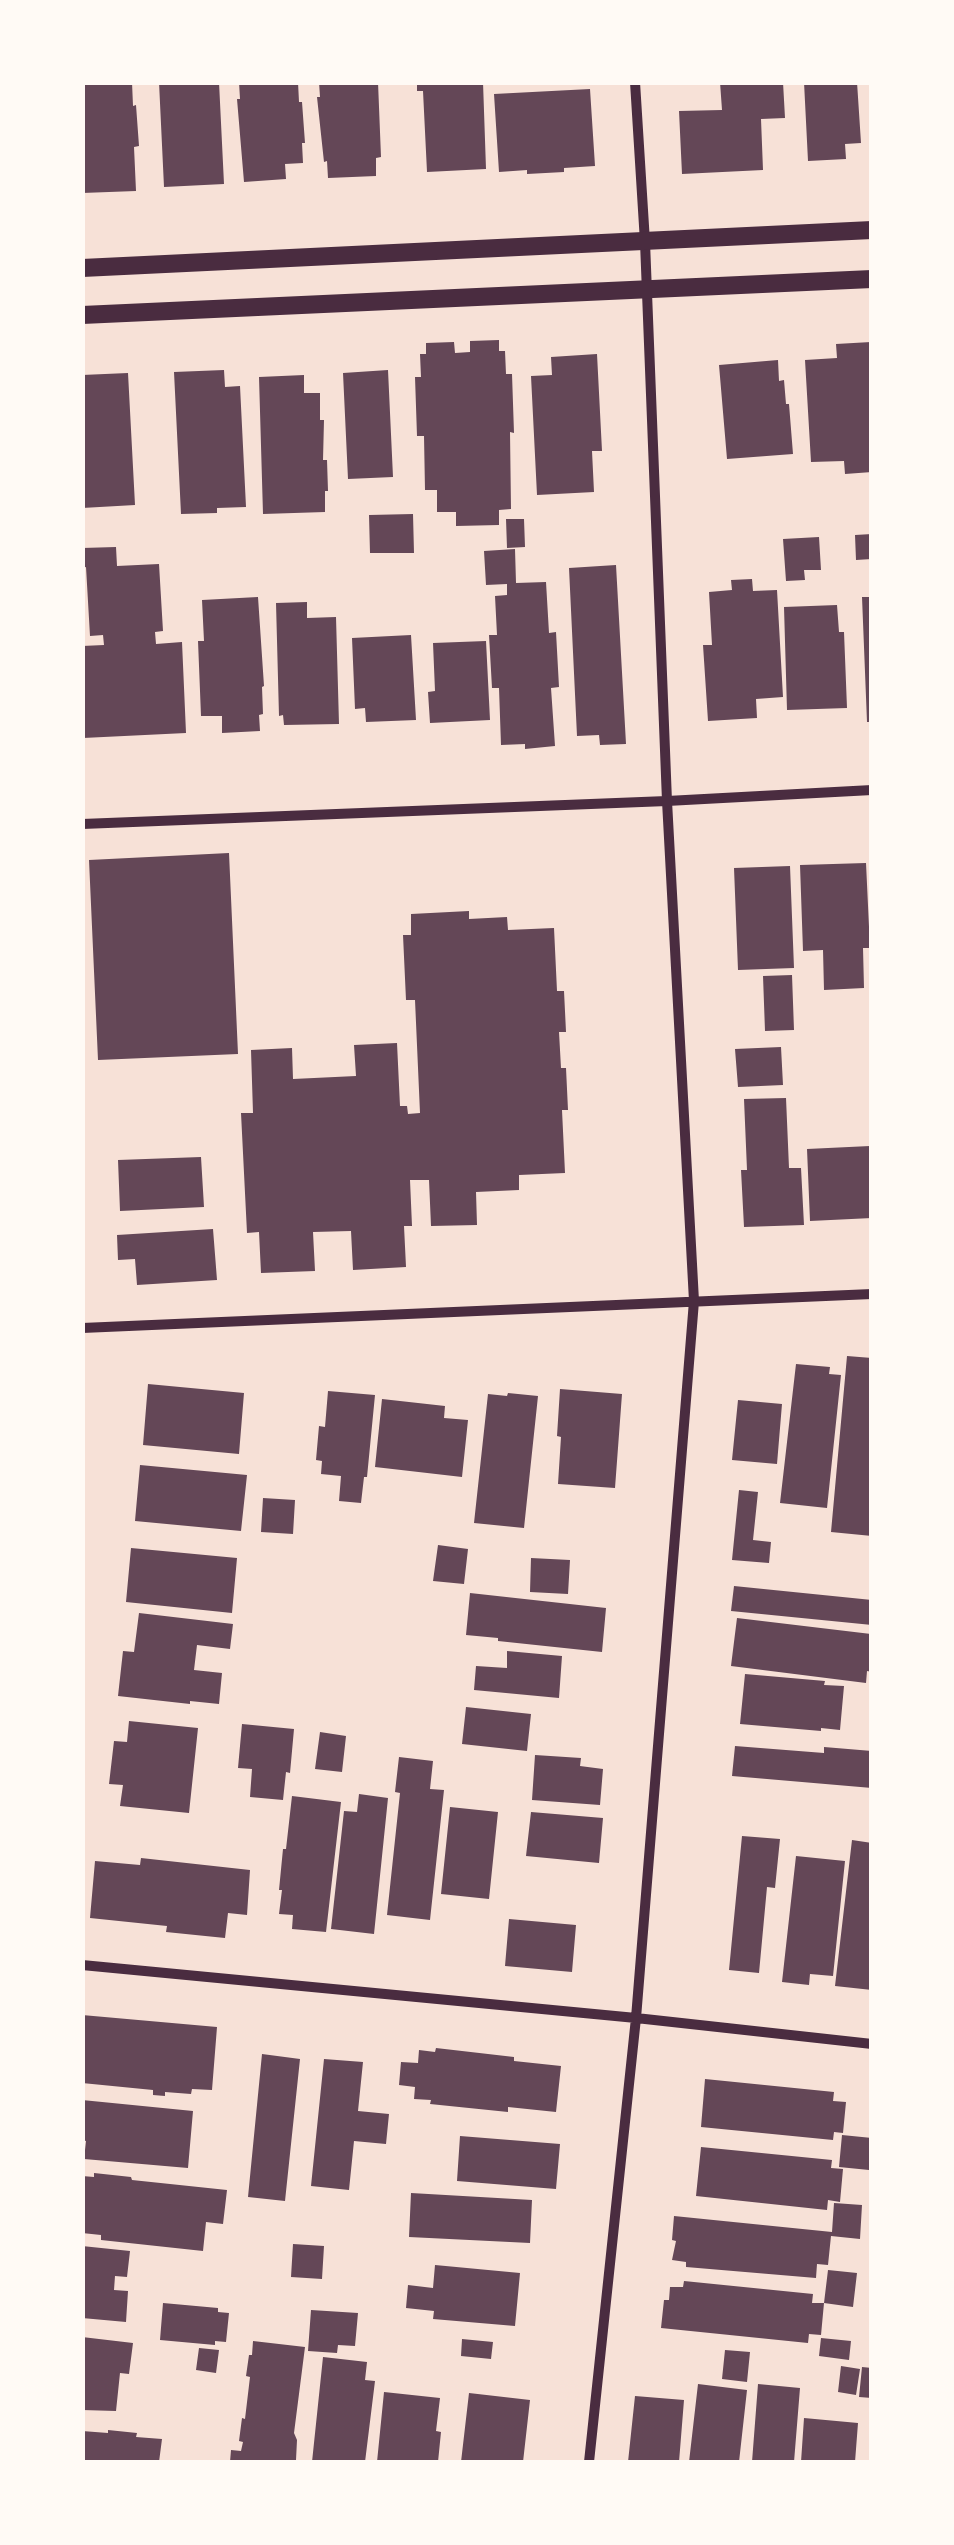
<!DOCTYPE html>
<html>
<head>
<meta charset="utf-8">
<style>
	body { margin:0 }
	#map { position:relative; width:954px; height:2545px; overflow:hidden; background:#f7e1d7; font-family:Rubik,sans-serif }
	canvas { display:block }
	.frame { position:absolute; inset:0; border:85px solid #fffaf5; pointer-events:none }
</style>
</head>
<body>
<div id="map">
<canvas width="954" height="2545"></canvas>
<div class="frame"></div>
</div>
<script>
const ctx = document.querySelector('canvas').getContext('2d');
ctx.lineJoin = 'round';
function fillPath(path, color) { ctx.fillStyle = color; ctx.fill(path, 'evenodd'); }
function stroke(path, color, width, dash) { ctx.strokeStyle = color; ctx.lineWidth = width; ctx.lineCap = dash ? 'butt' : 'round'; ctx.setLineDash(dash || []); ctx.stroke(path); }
fillPath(new Path2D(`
	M82 82H132L133 106 136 105 139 146 134 147 136 191 82 193Z
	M159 82H219L224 184 164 187Z
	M239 82H298L299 102H302L305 143H302L303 163 285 164 286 179 244 182 237 99H240Z
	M319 82H378L381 157 376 158V176L328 178 327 161 324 162 317 97H320Z
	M417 82H483L486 169 427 172 423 91H417Z
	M720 82H783L785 118 761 119 763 170 682 174 679 111 722 110Z
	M804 82H857L861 143 845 144 846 159 808 161Z
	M590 89 595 166 564 168V172L527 174V170L499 172 494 94Z
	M499 340V351H505L506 374H512L514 433 510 432 511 509 499 510V525L456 526V512H437V490H425L424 436H417L415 377H421L420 354H426V343L454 342 455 353 470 352V341Z
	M871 342 872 472 845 474 844 461 811 462 805 360 837 358 836 344Z
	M597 354 602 451H592L594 492 537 495 531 376 552 375 551 357Z
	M778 360 779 381 784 380 786 404H789L793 454 727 459 719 365Z
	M224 370 225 387 240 386 246 507 217 508V513L181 514 174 372Z
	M388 370 393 477 348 479 343 373Z
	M128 373 135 505 82 508V375Z
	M304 375V393H320V420H324L323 460H327L328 491H325V512L263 514 259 377Z
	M413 514 414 553H370L369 515Z
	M506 519H524L525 547 507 548Z
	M872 534V559L856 560 855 535Z
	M819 537 821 570H804L805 580 786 581 783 539Z
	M116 547 117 566 159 564 163 631 155 632 156 644 182 642 186 733 83 738 82 646 104 645 103 635 90 636 86 567 82 568V548Z
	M515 549 516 583 546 582 549 633 556 632 559 687 551 688 555 746 525 749V744L501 745 499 688H492L489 635H497L495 596 507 595V584L486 585 484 551Z
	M616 565 626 744 600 745 599 735 577 736 569 568Z
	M752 579 753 591 777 590 783 697 756 699 757 718 708 721 703 645H712L709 592 732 590 731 580Z
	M258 597 264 686 262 687 263 714 259 715 260 731 222 733V716H201L198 641H204L202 600Z
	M862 597H872V722H867Z
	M307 602V618L336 617 339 724 284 725 283 715 279 716 276 603Z
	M837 605 839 632H844L847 708 787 710 784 607Z
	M411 635 416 720 366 722 365 708 355 709 352 638Z
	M486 641 490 720 430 723 428 692 435 691 433 643Z
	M229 853 238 1054 98 1060 89 860Z
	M866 863 870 948H863L864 988 824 990 823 950 803 951 800 865Z
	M790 866 794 968 738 970 734 868Z
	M469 911V919L507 917 508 930 554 928 557 991H564L566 1032H559L561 1068H566L568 1110H562L565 1173 519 1175V1190L476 1192 477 1225 431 1226 429 1180H410L412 1226H404L406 1267 353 1270 351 1231 313 1232 315 1271 261 1273 259 1232 247 1233 241 1113H253L251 1050 292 1048 293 1079 356 1076 354 1045 397 1043 400 1106H407L408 1114 420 1113 415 1000H406L403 935H411V914Z
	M792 975 794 1030 765 1031 763 976Z
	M781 1047 783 1085 738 1087 735 1049Z
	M786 1098 789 1168H801L804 1225 744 1227 741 1170H747L744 1099Z
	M870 1146 872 1218 810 1221 807 1149Z
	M201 1157 204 1207 120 1211 118 1160Z
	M213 1229 217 1280 137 1285 135 1259 118 1260 117 1235Z
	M847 1356 872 1358V1536L831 1532Z
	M796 1364 830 1367 829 1374 841 1375 827 1508 780 1503Z
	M148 1384 244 1393 239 1454 143 1445Z
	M560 1389 622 1394 615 1488 558 1484 561 1437 557 1436Z
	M328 1391 375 1395 367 1477H364L361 1503 339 1501 341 1476 321 1474 322 1461 316 1460 319 1426 325 1427Z
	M508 1393 538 1396 524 1528 474 1523 488 1394 507 1396Z
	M382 1399 445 1406 444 1418 468 1420 462 1477 375 1467Z
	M738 1400 782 1404 777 1464 732 1460Z
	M140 1465 247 1475 241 1531 135 1521Z
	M739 1490 758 1492 753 1540 771 1542 769 1563 732 1560Z
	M263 1498 295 1500 293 1534 261 1532Z
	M438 1545 468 1549 464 1584 433 1581Z
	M131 1548 237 1558 232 1613 126 1602Z
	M531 1558 570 1560 568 1594 530 1592Z
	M734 1586 872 1600V1625L731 1611Z
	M470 1593 606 1608 602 1652 498 1641V1638L466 1635Z
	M139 1613 233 1624 230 1649 197 1645 194 1670 222 1673 219 1704 190 1701V1704L118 1696 123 1651 134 1652Z
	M737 1618 871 1634 872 1672 867 1671 866 1683 731 1666Z
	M507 1651 562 1656 559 1698 474 1690 476 1666 507 1668Z
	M745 1674 825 1681 824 1685 844 1686 840 1730 821 1728V1731L740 1724Z
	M466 1707 531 1714 527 1751 462 1744Z
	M129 1721 198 1728 189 1813 120 1806 123 1785 109 1784 114 1741 127 1742Z
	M242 1724 294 1729 290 1773 286 1772 283 1800 250 1797 252 1769 238 1768Z
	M320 1732 346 1736 342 1772 315 1769Z
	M735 1746 824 1753V1747L872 1751V1788L732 1776Z
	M535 1755 581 1758 580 1766 603 1769 600 1805 532 1800Z
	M399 1757 433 1761 430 1789 444 1790 430 1920 387 1915 400 1793 395 1792Z
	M359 1794 388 1798 374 1934 331 1929 344 1811 357 1812Z
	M292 1796 341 1802 326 1932 292 1929 293 1915 279 1914 282 1890H279L283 1849H286Z
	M450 1807 498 1812 489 1899 441 1894Z
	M531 1812 603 1818 599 1863 526 1856Z
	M742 1836 780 1839 775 1888 767 1887 759 1973 729 1970Z
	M852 1840 872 1843V1990L835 1986Z
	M796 1856 845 1861 833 1976 810 1974 809 1985 782 1982Z
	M141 1858 250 1870 247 1915 228 1913 225 1938 166 1932 167 1926 90 1918 95 1861 140 1865Z
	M509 1919 576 1925 572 1972 505 1966Z
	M82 2015 217 2027 212 2090 192 2089 191 2094 165 2092V2096L153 2095V2090L82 2083 85 2058H82Z
	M436 2048 514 2057V2061L561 2066 556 2112 508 2107V2112L430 2104 431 2100 414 2099 415 2087 399 2085 401 2062 418 2063 419 2050 435 2052Z
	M262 2054 300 2059 285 2201 248 2197Z
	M324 2059 363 2062 358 2111 389 2114 386 2144 354 2141 349 2190 311 2186Z
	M705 2079 834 2092 833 2101 846 2102 843 2133 834 2132 833 2140 701 2127Z
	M82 2100 193 2111 188 2168 84 2159 86 2141 82 2140Z
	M842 2135 872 2138 869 2170 839 2167Z
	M460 2136 560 2144 556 2189 457 2181Z
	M701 2147 832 2160 831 2168 843 2169 840 2202 828 2200 827 2210 696 2196Z
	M94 2173 131 2177 132 2180 227 2190 223 2224 206 2222 203 2251 101 2240V2235L82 2233V2176L94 2177Z
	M411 2193 532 2200 530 2243 409 2237Z
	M834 2203 862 2205 860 2239 831 2236 828 2265 817 2264 816 2278 686 2267V2262L672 2260 676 2241 672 2240 674 2216 832 2232Z
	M293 2244 324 2246 322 2279 291 2277Z
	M82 2246 130 2251 127 2277 115 2276 114 2290 128 2291 126 2322 82 2318Z
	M435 2265 520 2273 515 2326 433 2319 434 2311 406 2308 408 2285 433 2288Z
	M828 2270 857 2273 853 2307 824 2303Z
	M684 2281 813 2294 812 2303H824L821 2335 809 2334 808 2343 661 2328 664 2300H669L670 2287H683Z
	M163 2303 218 2308V2312L229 2313 226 2342 215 2341V2345L160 2340Z
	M311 2310 358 2313 355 2346 338 2345 337 2353 308 2351Z
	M82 2337 133 2343 129 2374 120 2373 116 2411 82 2410Z
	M821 2338 851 2341 849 2360 819 2356Z
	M462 2339 493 2342 491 2359 461 2356Z
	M253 2341 305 2347 294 2433 297 2440 296 2460 293 2462H230L231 2450 241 2451 243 2442 239 2441 242 2418 245 2419 250 2377 246 2376 249 2355H252Z
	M199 2348 219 2350 216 2373 196 2370Z
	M725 2350 750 2352 747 2382 722 2379Z
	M323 2357 367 2362 365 2380 375 2381 365 2462H312Z
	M841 2366 860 2369 856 2395 838 2392Z
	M862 2367 872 2368V2398L859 2397Z
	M698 2384 747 2390 739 2462H689Z
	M758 2384 800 2388 794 2462H752Z
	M384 2392 440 2398 436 2431 441 2432 438 2462H377Z
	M469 2393 530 2400 523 2462H461Z
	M635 2396 684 2400 679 2462H628Z
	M804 2418 858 2423 855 2462H801Z
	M108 2430 137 2433 136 2437 162 2439 159 2462H82V2431L108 2433Z`), '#644757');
stroke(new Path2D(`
	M82 824 667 801 872 790
	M82 1328 872 1294
	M82 1965 636 2018 872 2044
	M589 2462 636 2018 694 1301 667 801 645 242 635 82`), '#4a2c40', 10);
stroke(new Path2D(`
	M82 268 872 230
	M82 315 872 279`), '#4a2c40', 18);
</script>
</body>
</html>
